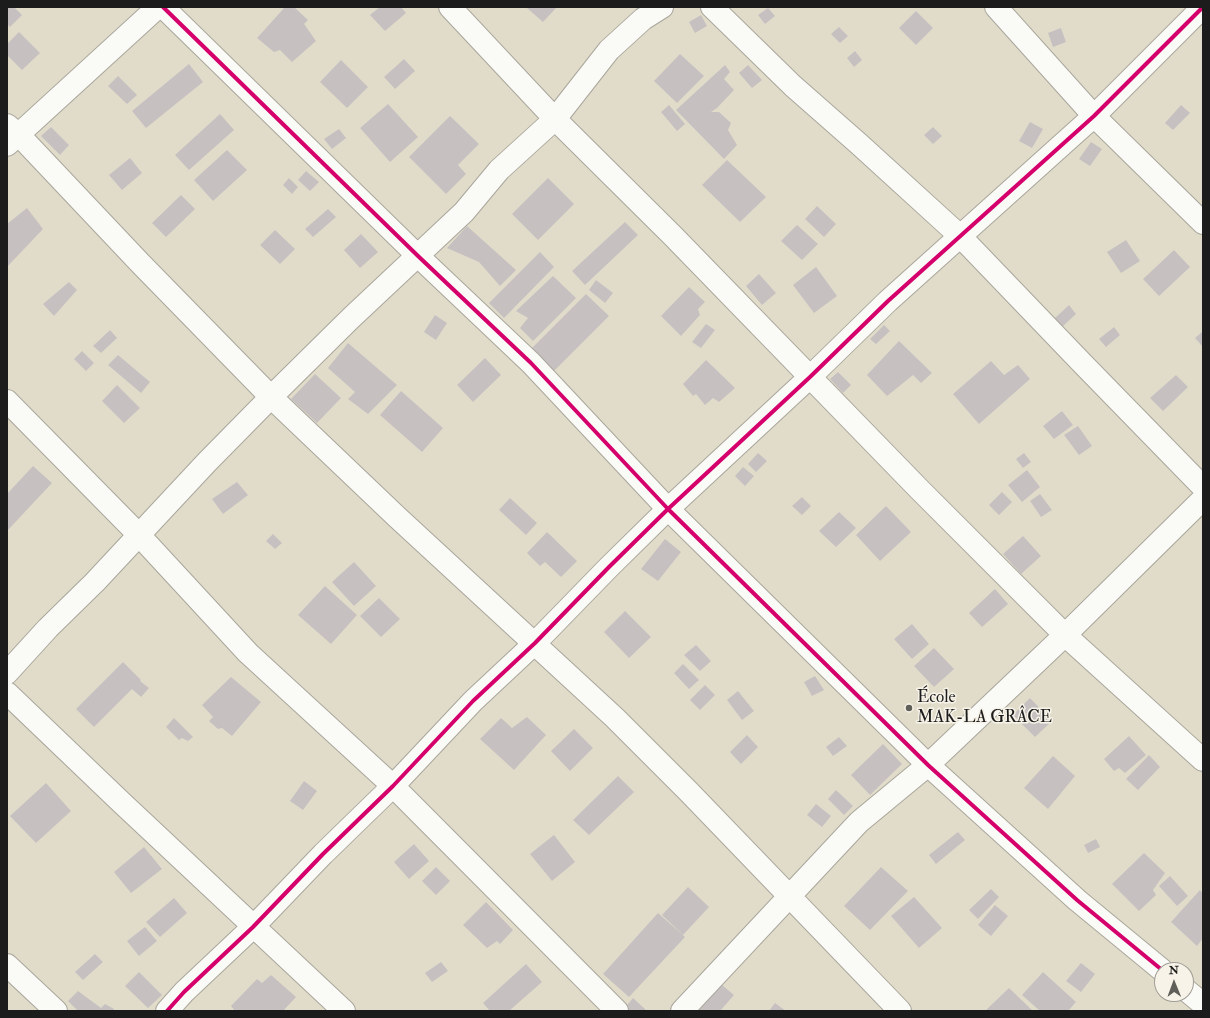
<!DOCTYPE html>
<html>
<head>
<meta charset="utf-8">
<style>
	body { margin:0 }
	#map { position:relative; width:1210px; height:1018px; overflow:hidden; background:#e1dcca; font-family:"IM FELL Double Pica",serif }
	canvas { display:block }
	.frame { position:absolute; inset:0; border:8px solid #1c1c1c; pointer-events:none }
	.north { position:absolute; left:1154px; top:962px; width:40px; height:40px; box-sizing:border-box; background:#f7f3e8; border:1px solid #9f9d96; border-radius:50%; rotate:359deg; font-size:11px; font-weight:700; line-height:16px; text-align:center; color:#1c1c1c }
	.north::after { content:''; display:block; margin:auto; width:14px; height:18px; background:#615f59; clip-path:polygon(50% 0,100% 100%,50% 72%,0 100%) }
</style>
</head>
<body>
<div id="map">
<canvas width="1210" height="1018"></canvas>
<div class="frame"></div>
<div class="north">N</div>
</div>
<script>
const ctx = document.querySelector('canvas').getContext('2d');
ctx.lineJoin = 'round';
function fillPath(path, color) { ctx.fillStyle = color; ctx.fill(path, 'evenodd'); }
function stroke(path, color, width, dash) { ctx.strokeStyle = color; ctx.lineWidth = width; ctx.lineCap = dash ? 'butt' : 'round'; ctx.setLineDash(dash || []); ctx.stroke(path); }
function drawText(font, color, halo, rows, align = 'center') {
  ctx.font = font + ' "IM FELL Double Pica",serif'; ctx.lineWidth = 3; ctx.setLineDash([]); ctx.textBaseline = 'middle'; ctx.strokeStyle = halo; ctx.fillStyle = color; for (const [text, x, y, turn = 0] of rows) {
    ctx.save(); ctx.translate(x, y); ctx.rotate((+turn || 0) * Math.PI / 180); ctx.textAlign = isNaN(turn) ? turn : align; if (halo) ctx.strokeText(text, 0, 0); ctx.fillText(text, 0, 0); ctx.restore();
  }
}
fillPath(new Path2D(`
	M7 7H14L22 15 10 27 7 24Z
	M285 7H294L308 20 304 24 316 41 292 62 280 50 274 52 257 38Z
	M380 7H401L406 13 385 31 370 15Z
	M528 7H557L543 22 527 8Z
	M768 8 775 16 765 24 758 15Z
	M916 11 933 28 916 45 899 28Z
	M701 15 707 26 695 33 689 22Z
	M839 27 848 36 840 43 831 34Z
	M1061 28 1066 42 1053 47 1048 33Z
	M19 32 40 53 22 70 7 55V44Z
	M855 51 862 60 854 67 847 58Z
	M680 54 704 76 677 103 654 81Z
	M404 59 415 71 395 89 384 77Z
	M341 60 368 87 347 108 320 82Z
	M189 64 203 82 146 128 132 111Z
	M725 65 730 72 724 79 734 90 717 108 711 112H719L731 123 728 130 737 145 724 159 676 110Z
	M748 65 762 80 752 88 739 73Z
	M118 76 137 95 127 104 108 86Z
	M388 104 418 137 390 162 360 128Z
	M669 105 685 124 677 131 661 112Z
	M1181 105 1190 113 1173 130 1165 123Z
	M220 114 234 130 189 170 175 155Z
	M450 116 479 144 458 165 466 174 446 194 409 157Z
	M1030 122 1043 129 1032 148 1019 141Z
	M51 127 69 145 60 155 41 136Z
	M933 127 942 136 933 144 924 135Z
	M339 129 346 138 332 149 324 139Z
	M1091 142 1102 149 1090 166 1079 159Z
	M227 150 247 170 213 201 194 180Z
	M130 158 142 173 122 190 109 175Z
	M727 160 766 197 740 222 702 185Z
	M306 171 319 182 310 191 298 180Z
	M289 178 298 187 292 194 283 185Z
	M548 178 574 204 538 240 512 214Z
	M181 195 195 209 166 237 152 223Z
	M817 206 836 224 824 237 805 219Z
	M27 208 43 229 7 267V224Z
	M328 209 336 217 313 237 305 229Z
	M625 222 638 235 585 285 572 271Z
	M797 225 818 244 802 260 781 241Z
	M467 226 516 270 500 286 479 262 447 248Z
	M275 230 295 249 280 264 260 245Z
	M361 234 378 252 360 268 344 250Z
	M1126 240 1140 261 1121 273 1107 252Z
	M1174 250 1190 267 1159 296 1143 279Z
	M540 252 554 267 504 318 489 303Z
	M816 267 837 296 814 313 793 285Z
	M759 274 776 293 762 305 746 286Z
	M553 276 576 298 533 341 520 328 528 318 516 311Z
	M596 280 613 293 605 303 589 290Z
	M69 282 77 290 54 316 43 304Z
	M689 287 705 302 698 309 700 315 681 336 661 316Z
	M586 294 609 316 552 373 529 351Z
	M1069 305 1076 314 1062 327 1054 319Z
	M435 315 447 323 436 340 424 332Z
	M706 324 715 330 701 348 692 342Z
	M884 325 890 331 876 344 870 339Z
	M1114 327 1120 335 1106 347 1099 339Z
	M110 330 117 338 101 353 93 346Z
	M1203 331V347L1195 338Z
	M899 341 932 373 921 383 913 375 887 396 867 375Z
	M348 343 397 385 368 414 348 399 355 392 328 368Z
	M82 351 94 363 86 371 74 359Z
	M118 355 150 382 141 393 108 365Z
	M485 358 501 375 473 402 457 385Z
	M706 360 735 388 719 402 713 398 705 405 696 394 693 396 683 384Z
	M991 361 1004 375 1018 365 1030 379 979 424 953 394Z
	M838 372 851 385 843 393 830 379Z
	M315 374 341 398 317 423 291 399Z
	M1176 375 1188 387 1163 411 1150 398Z
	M117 385 140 408 124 423 102 401Z
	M401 391 443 428 422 452 380 415Z
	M1062 411 1073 425 1054 439 1043 426Z
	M1078 426 1092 446 1079 455 1064 435Z
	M758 453 767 461 756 472 748 464Z
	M1024 453 1031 462 1023 468 1016 459Z
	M33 466 52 483 7 531V494Z
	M743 467 754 476 745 486 735 476Z
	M1027 470 1040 487 1022 502 1008 485Z
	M237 482 248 495 223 514 212 499Z
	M1002 492 1012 502 999 515 989 505Z
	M1040 494 1052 510 1041 517 1030 501Z
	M802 497 811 506 802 515 792 506Z
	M510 498 537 523 526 535 499 510Z
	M886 506 911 532 880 561 856 535Z
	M839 512 856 528 836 547 819 531Z
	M547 532 577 561 561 577 545 562 540 566 527 553Z
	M273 534 282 543 275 549 266 541Z
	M1023 536 1041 556 1021 574 1003 554Z
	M665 539 681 552 658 581 641 569Z
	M354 562 376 586 354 606 332 582Z
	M325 586 357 615 331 644 298 615Z
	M995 589 1008 604 982 627 969 613Z
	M379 598 400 619 381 637 360 616Z
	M625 611 651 637 629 658 604 632Z
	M912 624 929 644 912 659 894 639Z
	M696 645 711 661 700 671 684 655Z
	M934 648 954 669 934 687 914 666Z
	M123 662 141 680 140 681 149 688 141 697 132 689 94 727 76 709Z
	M683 664 699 680 689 689 674 673Z
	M815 676 824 690 812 696 804 682Z
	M231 677 261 702 232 736 222 728 218 729 209 721 213 717 202 705Z
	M705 685 715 695 700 710 690 700Z
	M738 691 754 711 742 720 727 700Z
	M1030 698 1052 721 1035 737 1013 715Z
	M527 717 546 735 514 770 480 739 501 718 512 728Z
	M174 718 193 737 188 741 182 738 179 740 166 727Z
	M574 729 593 748 570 771 551 751Z
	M747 735 758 747 741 764 730 752Z
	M1129 736 1146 755 1125 773 1119 768 1114 771 1104 759Z
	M839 737 847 746 833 756 826 747Z
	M883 744 902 764 870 795 851 775Z
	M1149 755 1160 767 1138 790 1126 779Z
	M1053 756 1075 776 1048 809 1024 788Z
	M618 776 634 792 589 835 573 820Z
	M304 781 317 791 303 810 290 801Z
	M46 783 71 811 36 843 10 816Z
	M836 790 853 806 844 815 828 799Z
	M816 804 831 816 822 827 807 815Z
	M958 832 965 840 936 864 929 855Z
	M554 835 575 862 552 881 530 854Z
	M1096 839 1100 847 1088 853 1084 845Z
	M414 844 429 861 409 879 394 862Z
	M144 847 162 869 131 893 114 872Z
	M1144 853 1165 873 1153 890 1156 895 1139 911 1112 884Z
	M436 867 450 881 436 895 422 881Z
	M881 867 908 891 870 930 844 906Z
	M1170 876 1188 896 1177 906 1159 886Z
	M688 887 709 907 683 935 662 915Z
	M991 889 999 897 978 919 969 910Z
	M1200 890 1203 894V938L1197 946 1171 922Z
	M914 897 942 928 919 948 891 916Z
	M174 898 187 913 160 937 146 922Z
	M486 902 513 930 500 944 497 941 487 948 463 925Z
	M995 905 1008 916 991 936 978 925Z
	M658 913 685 937 629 997 603 974Z
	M145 927 157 941 139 956 127 941Z
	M95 954 103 962 83 980 75 972Z
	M441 962 448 971 432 982 425 973Z
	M1081 963 1095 974 1081 992 1066 981Z
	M526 964 542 982 509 1011H490L483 1003Z
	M139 972 162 995 148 1008 125 986Z
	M1043 972 1076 1002 1068 1011H1040L1022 995Z
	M271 975 296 997 283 1011H235L231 1006 257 979 262 983Z
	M722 985 734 995 720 1011H698Z
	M1009 988 1033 1011H985Z
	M78 991 101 1008 105 1004 114 1009 113 1011H78L68 1001Z
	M633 998 646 1010 645 1011H627L624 1009Z
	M775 1003 786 1011H769Z`), '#c6c0c1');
const street = new Path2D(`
	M163 7 418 256 531 363 668 509 928 765 1077 900 1162 970
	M450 7 555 119 673 236 919 489 1065 635 1203 760
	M712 7 793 86 859 144 960 236 1081 362 1203 487
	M996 7 1094 116 1203 223
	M7 125 19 135 140 263 271 397 397 517 615 718 689 792 900 1011
	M7 145 158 7
	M7 401 139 535 248 653 393 786 617 1011
	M7 673 48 628 95 582 207 462 271 397 351 318 464 212 499 170 555 119 609 50 643 19 662 7
	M7 693 122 803 344 1011
	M7 965 56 1011
	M1186 990 1203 1004
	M167 1011 184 992 253 927 323 854 393 786 473 701 535 643 609 567 668 509 810 377 888 301 1094 116 1203 7
	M682 1011 859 822 928 765 1065 635 1203 499`);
stroke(street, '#a9a69b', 24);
stroke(street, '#fafaf7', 22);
stroke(new Path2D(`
	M163 7 418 256 531 363 668 509 928 765 1077 900 1162 970
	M167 1011 184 992 253 927 323 854 393 786 473 701 535 643 609 567 668 509 810 377 888 301 1094 116 1203 7`), '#d6006c', 4);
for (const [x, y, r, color] of [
	[909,708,4,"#615f59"]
]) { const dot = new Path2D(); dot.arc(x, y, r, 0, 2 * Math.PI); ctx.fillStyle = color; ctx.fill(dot); stroke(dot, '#f7f3e8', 1.5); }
drawText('17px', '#1c1c1c', '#f7f3e8', [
	["École",917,698],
	["MAK-LA GRÂCE",917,718]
], 'left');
</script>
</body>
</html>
